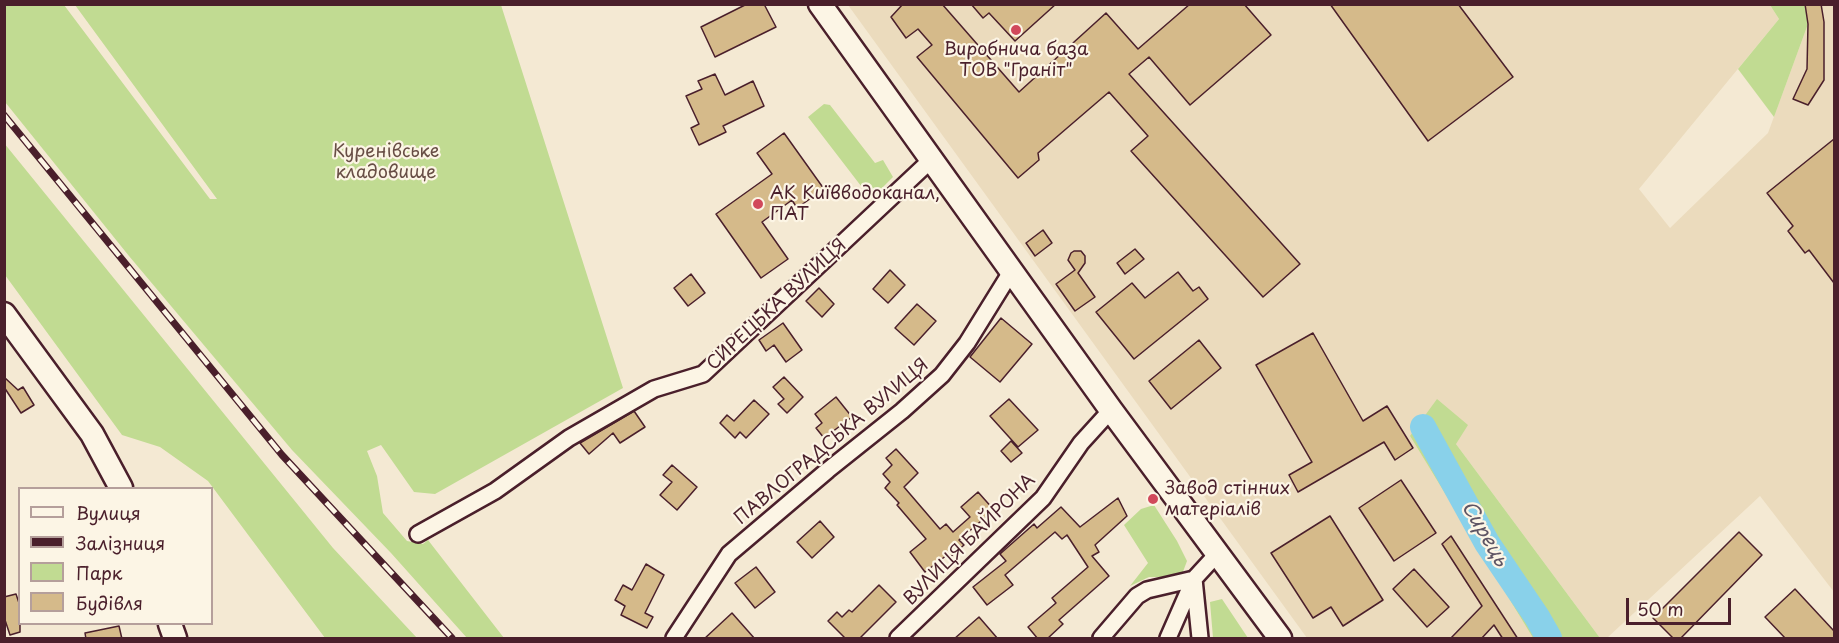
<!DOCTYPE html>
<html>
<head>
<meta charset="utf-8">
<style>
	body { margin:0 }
	#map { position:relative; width:1839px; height:643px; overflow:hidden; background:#f4e9d3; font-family:"Playpen Sans",sans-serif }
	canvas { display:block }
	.frame { position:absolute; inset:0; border:6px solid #4a1f2b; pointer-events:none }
	.legend { position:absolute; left:18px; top:487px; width:195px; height:138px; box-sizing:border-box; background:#fcf5e5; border:2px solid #b59f9b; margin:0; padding:8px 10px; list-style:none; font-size:18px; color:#4a1f2b }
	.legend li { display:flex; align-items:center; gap:12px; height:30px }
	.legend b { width:30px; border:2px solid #b59f9b }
	.scale { position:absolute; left:1626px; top:598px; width:105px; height:27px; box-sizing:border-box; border:3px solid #4a1f2b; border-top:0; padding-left:8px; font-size:18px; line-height:21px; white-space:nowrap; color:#4a1f2b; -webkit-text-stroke:4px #fcf5e5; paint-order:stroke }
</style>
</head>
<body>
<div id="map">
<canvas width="1839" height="643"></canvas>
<div class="frame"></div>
<ul class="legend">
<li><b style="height:8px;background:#fcf5e5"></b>Вулиця</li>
<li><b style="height:8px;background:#4a1f2b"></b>Залізниця</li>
<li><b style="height:16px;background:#c1db92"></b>Парк</li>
<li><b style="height:16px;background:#d5ba8a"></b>Будівля</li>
</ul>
<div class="scale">50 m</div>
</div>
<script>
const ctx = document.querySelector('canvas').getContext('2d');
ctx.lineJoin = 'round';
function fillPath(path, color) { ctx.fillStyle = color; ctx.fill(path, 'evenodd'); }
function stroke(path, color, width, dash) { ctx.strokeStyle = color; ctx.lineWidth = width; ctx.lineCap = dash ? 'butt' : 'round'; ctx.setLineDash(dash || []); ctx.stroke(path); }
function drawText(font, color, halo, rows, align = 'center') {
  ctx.font = font + ' "Playpen Sans",sans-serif'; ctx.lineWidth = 4.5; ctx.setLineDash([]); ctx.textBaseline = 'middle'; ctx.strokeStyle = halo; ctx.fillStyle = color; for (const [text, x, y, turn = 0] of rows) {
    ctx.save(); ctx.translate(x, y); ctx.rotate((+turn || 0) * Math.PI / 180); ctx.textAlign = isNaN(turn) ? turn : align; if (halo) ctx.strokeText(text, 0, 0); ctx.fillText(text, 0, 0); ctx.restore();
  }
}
fillPath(new Path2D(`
	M848 5H1770L1779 19 1639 189 1670 228 1768 133 1808 24 1805 5H1834V592L1760 496 1607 638H1600L1456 444 1410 436 1533 638H1307Z`), '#ebdbbd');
fillPath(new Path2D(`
	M4 5H64L210 199H217L75 5H501L623 388 435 494 414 492 381 445 367 451 377 476 383 513 407 541 423 544 428 540 504 638H467L391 553 292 450 129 256 5 102Z
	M1770 5H1805L1808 24 1774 117 1738 69 1779 19Z
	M824 104 830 105 875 163 883 160 893 177 871 199 808 117Z
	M4 143 333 548 417 638H325L208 481 160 447 122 435 5 275Z
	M1437 399 1468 425 1456 444 1600 638H1533L1410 436Z
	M1154 505 1177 541 1187 561 1181 577H1149L1130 586 1148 563 1124 525 1141 509Z
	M1222 599 1248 638H1213L1210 602Z`), '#c1db92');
stroke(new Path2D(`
	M1423 427 1487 543 1537 617 1549 638`), '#89d1ea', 26);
const building = new Path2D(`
	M747 4H764L776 27 715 57 701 27Z
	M903 4H942L1019 92 1106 13 1138 49 1190 4H1244L1271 35 1190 105 1149 57 1129 74 1300 264 1263 297 1131 151 1148 136 1109 92 1038 153 1039 160 1018 178 917 57 932 45 918 29 906 38 891 17Z
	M971 4H1056L1015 41 989 13 983 18Z
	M1330 4H1458L1513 77 1428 141Z
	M1805 4H1821L1824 22V80L1808 105 1793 99 1807 69 1808 24Z
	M715 74 725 95 753 81 764 106 723 126 726 132 699 145 691 128 699 124 686 96 702 89 698 81Z
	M784 133 824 189 797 208 792 200 762 222 788 259 761 278 716 214 772 174 757 153Z
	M1834 139V283L1809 250 1805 253 1788 231 1793 226 1767 193Z
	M1043 230 1052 243 1035 256 1026 243Z
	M1135 249 1144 259 1125 274 1117 263Z
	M1074 251H1081L1085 256V263L1078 273 1095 297 1075 311 1056 284 1075 270 1068 260 1071 253Z
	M890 270 905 285 888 303 873 289Z
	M1178 272 1193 291 1199 287 1208 299 1134 359 1096 312 1132 283 1145 298Z
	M691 274 705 293 688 306 674 288Z
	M819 288 834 304 822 317 806 301Z
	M917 304 936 321 914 345 895 328Z
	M1001 318 1032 344 1000 382 970 357Z
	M783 323 802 350 786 362 774 345 766 351 759 340Z
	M1313 333 1363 421 1387 406 1413 448 1395 460 1384 442 1298 492 1289 475 1312 462 1256 365Z
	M1199 340 1221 368 1171 409 1149 381Z
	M4 377 18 390 23 387 34 405 21 413 4 387Z
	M784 377 803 397 787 413 778 404 784 399 773 387Z
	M836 397 852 417 824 438 816 428 822 423 815 414Z
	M1009 399 1038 430 1018 447 990 416Z
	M754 400 769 414 746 438 740 432 735 438 720 423 727 415 734 421Z
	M634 411 645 427 620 443 613 433 589 454 580 443Z
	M1011 441 1022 453 1011 462 1001 451Z
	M896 449 918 473 904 487 940 529 946 524 953 532 970 517 961 507 978 492 994 510 959 540 964 545 949 558 947 555 925 572 910 552 926 539 897 505 899 503 885 488 890 482 883 474 892 465 886 458Z
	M672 465 697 487 677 510 660 495 672 482 663 475Z
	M1401 480 1436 533 1394 561 1359 508Z
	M1118 498 1127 516 1095 545 1099 552 1092 556 1109 576 1059 620 1063 624 1047 639H1038L1028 627 1056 603 1052 598 1088 567 1067 535 1062 539 1055 532 1005 575 1013 585 987 605 973 587 1006 561 1000 554 1034 524 1037 528 1061 507 1080 527Z
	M1330 516 1383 600 1343 626 1331 607 1313 618 1271 553Z
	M820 521 834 537 812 558 797 542Z
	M1739 532 1762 555 1680 639H1674L1653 618Z
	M1451 536 1518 639H1503L1494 625 1481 639H1450L1482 606 1442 544Z
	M646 564 664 575 645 613 653 617 647 628 621 615 625 606 615 600 623 585 632 590Z
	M756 567 775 592 755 608 735 583Z
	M1414 569 1449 607 1427 627 1393 589Z
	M879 585 896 602 859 639H846L828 621 837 612 842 617 849 610 852 612Z
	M1795 589 1834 631V639H1786L1765 617Z
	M16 594 20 606V632L10 635 4 617V597Z
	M732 613 755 639H704Z
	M979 617 998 639H954Z
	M119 626 122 639H86L85 633Z`);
fillPath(building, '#d5ba8a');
stroke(building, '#4a1f2b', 1.5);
const minor = new Path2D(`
	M418 534 495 491 569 438 654 389 703 374 932 159
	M674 638 729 554 828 470 902 411 942 375 967 343 1011 272
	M898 638 1043 498 1081 443 1111 410
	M1101 638 1137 596 1147 590 1194 579
	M1168 638 1193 581
	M1200 638 1194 579 1217 554`);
const secondary = new Path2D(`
	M820 4 1111 410 1280 638
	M4 314 92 434 121 488
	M170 624 175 638`);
stroke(minor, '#4a1f2b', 20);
stroke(secondary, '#4a1f2b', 27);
stroke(minor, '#fcf5e5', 15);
stroke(secondary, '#fcf5e5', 22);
const rail = new Path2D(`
	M4 115 282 455 452 638`);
stroke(rail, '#4a1f2b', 7);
stroke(rail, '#fcf5e5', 4.5, [14]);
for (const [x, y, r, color] of [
	[1016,30,6,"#d1495b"],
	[758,204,6,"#d1495b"],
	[1153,499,6,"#d1495b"]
]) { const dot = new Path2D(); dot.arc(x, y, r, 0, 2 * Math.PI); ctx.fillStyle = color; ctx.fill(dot); stroke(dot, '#fcf5e5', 2); }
drawText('18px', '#4a1f2b', '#fcf5e5', [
	["Виробнича база",1016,50,"center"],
	["ТОВ \"Граніт\"",1016,71,"center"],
	["АК Київводоканал,",770,194],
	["ПАТ",770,215],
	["Завод стінних",1165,489],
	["матеріалів",1165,510]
], 'left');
drawText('18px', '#684e45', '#fcf5e5', [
	["Куренівське",386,152],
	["кладовище",386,173]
]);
drawText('18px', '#4a1f2b', '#fcf5e5', [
	["СИРЕЦЬКА ВУЛИЦЯ",777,305,-43],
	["ПАВЛОГРАДСЬКА ВУЛИЦЯ",832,442,-40],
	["ВУЛИЦЯ БАЙРОНА",970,540,-45]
]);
drawText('italic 20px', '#5d5464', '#fcf5e5', [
	["Сирець",1484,534,60]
]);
</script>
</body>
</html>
